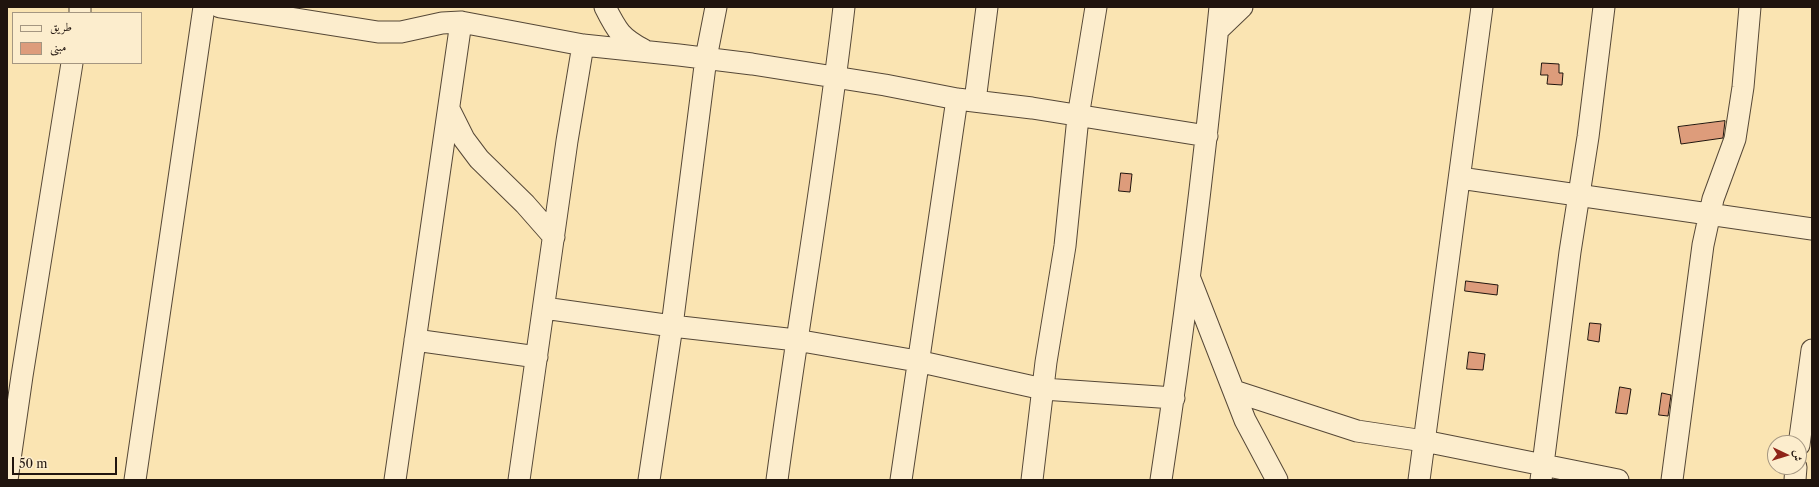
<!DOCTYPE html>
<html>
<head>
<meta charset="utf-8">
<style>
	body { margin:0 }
	#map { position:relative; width:1819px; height:487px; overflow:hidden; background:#fae4b2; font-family:"Libre Caslon Text",Amiri,serif }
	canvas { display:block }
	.frame { position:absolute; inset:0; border:8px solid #20140e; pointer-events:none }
	.legend { position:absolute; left:12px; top:12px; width:130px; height:52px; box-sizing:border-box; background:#fcedcd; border:1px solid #a49681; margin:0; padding:5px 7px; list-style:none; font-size:12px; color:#20140e }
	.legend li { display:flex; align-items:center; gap:8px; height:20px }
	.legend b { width:20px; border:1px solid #a49681 }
	.north { position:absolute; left:1767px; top:435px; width:40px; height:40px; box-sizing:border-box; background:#fcedcd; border:1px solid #a49681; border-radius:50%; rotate:94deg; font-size:11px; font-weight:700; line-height:16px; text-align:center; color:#20140e }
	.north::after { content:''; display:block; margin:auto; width:14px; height:18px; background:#8f2418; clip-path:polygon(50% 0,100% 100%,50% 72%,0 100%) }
	.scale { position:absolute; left:12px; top:457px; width:105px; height:18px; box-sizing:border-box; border:2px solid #20140e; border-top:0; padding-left:5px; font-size:12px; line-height:14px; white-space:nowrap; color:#20140e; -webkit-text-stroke:3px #fcedcd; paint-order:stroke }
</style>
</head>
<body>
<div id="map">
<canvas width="1819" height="487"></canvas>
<div class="frame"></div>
<ul class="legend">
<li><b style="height:5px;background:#fcedcd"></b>طريق</li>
<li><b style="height:11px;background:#dd9c7b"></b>مبنى</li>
</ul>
<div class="north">ش</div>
<div class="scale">50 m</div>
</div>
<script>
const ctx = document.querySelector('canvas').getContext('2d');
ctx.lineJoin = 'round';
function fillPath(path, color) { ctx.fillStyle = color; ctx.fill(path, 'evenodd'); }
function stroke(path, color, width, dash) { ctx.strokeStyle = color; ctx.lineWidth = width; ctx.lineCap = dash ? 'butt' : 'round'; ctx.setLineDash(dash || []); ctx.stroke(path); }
const building = new Path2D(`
	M1542 63 1559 64V73H1563L1562 85 1547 84 1548 75H1541Z
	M1725 121 1723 138 1681 144 1678 127Z
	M1121 173 1132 174 1130 192 1119 191Z
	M1466 281 1498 285 1497 295 1465 291Z
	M1590 323 1601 324 1599 342 1588 340Z
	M1469 352 1485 354 1483 370 1467 369Z
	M1620 387 1631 389 1627 414 1616 413Z
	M1662 393 1671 395 1668 416 1659 415Z`);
fillPath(building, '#dd9c7b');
stroke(building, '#20140e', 1);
const minor = new Path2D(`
	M220 7 378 32H401L442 23 461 22 583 45 679 55 752 64 885 85 957 99 1032 108 1207 136
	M605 7C617 31 621 38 644 50
	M80 13V7
	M1218 30 1242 7
	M975 101 987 7
	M449 109 464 139 479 159 525 204 554 237
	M1460 178 1812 229
	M1190 279 1245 420 1277 480
	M544 308 672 326 796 340 917 361 1043 389 1174 398
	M415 340 537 357
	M1234 391 1357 431 1424 441 1618 480
	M1799 445 1812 350
	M7 480 22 376 72 63
	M135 480 204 7
	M395 480 461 22
	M519 480 567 141 583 45
	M649 480 672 326 706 58 716 7
	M777 480C798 322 826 165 844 7
	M901 480 957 99
	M1032 480 1046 362 1065 246 1078 117 1096 7
	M1161 480C1185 323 1204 165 1220 7
	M1419 480 1482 7
	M1541 480 1570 252 1588 137 1604 7
	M1672 480 1703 245 1713 199 1735 139 1743 87 1750 7
	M1795 480 1796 467`);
stroke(minor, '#564837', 23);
stroke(minor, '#fcedcd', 21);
</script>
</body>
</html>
